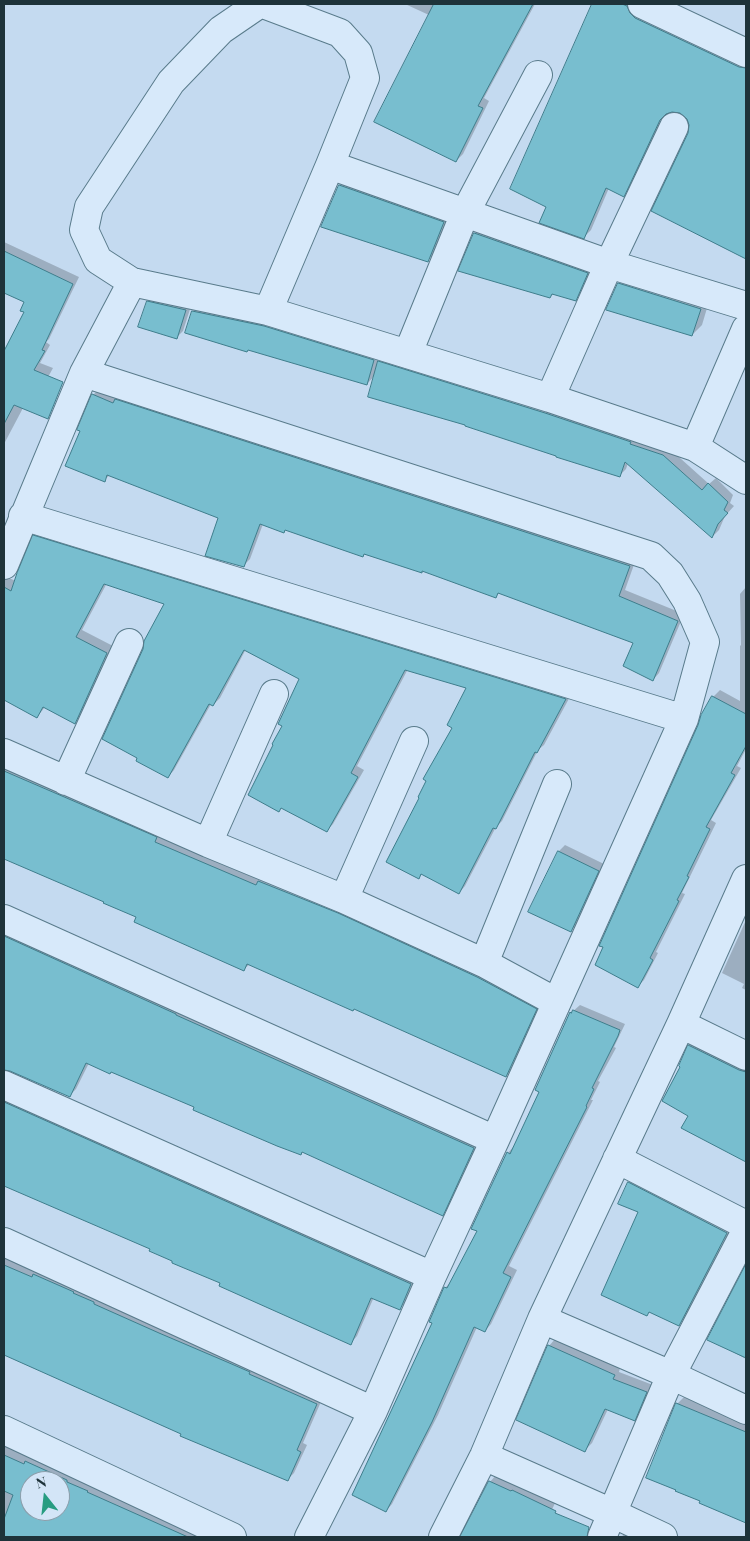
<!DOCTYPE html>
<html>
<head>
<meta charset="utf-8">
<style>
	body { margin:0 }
	#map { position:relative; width:750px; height:1541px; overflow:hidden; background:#c4daf0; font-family:"Playfair Display",serif }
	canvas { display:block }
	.frame { position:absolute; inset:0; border:5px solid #1e333a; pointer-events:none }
	.north { position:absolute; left:20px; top:1471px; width:50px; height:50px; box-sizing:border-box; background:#d3e5f7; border:1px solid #8b9eab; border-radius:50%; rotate:344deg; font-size:14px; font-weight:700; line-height:20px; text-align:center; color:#1e333a }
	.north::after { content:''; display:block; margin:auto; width:18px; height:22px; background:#279c81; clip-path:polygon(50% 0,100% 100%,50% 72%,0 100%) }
</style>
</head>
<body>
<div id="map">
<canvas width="750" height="1541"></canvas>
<div class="frame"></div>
<div class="north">N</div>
</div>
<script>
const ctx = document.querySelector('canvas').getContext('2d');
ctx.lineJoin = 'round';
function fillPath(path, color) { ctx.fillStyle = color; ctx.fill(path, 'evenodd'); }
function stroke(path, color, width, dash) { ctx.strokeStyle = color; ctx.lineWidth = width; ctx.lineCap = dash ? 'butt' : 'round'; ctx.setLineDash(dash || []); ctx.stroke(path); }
fillPath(new Path2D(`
	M405 4H535L484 98 489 101 463 154 456 161 429 15Z
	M593 4H636L746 59V257L722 244 689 134 691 125 688 118 681 112H667L631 188 623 195 609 188 591 230 584 237 547 206 512 189Z
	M353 172 457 209 441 247 428 260 340 185Z
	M488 220 600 260 588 286 575 300 554 293 550 297 475 233Z
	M4 242 79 277 49 339 46 342 50 345 40 363 53 368 34 403 23 408 4 444V365L18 338 25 312 26 301 4 292Z
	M629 273 710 298 702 325 692 335 619 284Z
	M154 295 192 303 183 331 177 337 148 302Z
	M199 305 380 354 377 364 386 355 670 449 709 484 716 478 733 495 730 503 734 506 725 516 719 530 712 537 628 463 626 469 619 476 376 374 367 384 193 311Z
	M100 388 636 559 625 590 684 614 659 673 653 680 634 642 499 593 496 596 423 570 421 572 312 538 311 539 286 529 263 524 250 559 243 566 220 517 110 475 104 480 81 430 93 395Z
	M41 530 572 693 544 745 538 750 502 821 496 827 465 886 459 893 422 874 418 878 421 797 453 727 468 687 408 669 357 766 364 770 333 824 326 831 282 807 279 810 284 725 301 679 246 649 220 698 213 705 211 704 174 770 168 777 166 603 107 583 82 630 113 646 81 716 74 723 45 707 37 717 4 691V576L16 581 34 536Z
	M746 587V717L742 725 746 727V749L737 766 741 768 711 820 716 823 682 893 685 894 656 952 658 953 644 980 638 986 713 697 720 690 740 701V646L741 645 740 594Z
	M4 763 543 1002 513 1069 506 1076 355 1008 353 1010 250 964 243 970 106 901 4 858Z
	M565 845 604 864 577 924 571 931 559 851Z
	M746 920V990L742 988 744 984 722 973Z
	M4 927 480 1141 449 1208 442 1214 303 1151 300 1154 196 1107 89 1063 76 1089 69 1096 11 1070 4 1069 19 1028 4 1022Z
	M580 1005 625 1024 614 1047 616 1048 598 1081 600 1082 591 1100H593L509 1266 517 1270 491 1324 485 1331 477 1327 438 1415 392 1504 386 1511 434 1322 445 1288 452 1281 479 1231 508 1153 514 1146 541 1091 571 1013Z
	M696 1039 746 1064V1142L743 1149 689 1115 682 1066 689 1046Z
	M4 1092 417 1277 406 1302 400 1308 374 1297 357 1336 351 1343 151 1249 4 1184Z
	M636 1177 732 1228 685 1318 678 1325 650 1311 647 1314 639 1212 629 1183Z
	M4 1255 323 1397 303 1443 307 1445 294 1473 287 1480 4 1352Z
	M746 1267V1359L709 1339Z
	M555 1339 620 1368 619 1372 653 1385 641 1413 634 1419 608 1409 592 1443 585 1450 549 1346Z
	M684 1397 746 1424V1522L701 1503 677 1404Z
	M4 1445 211 1537H4ZM30 1481H60V1511H30Z
	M496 1475 556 1501 539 1537H462L490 1482Z
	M626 1533 637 1537H621Z`), '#0003');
const building = new Path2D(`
	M434 4H533L478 106 483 108 456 162 374 122Z
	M592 4H622L627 6 630 13 635 18 739 67 746 68V259L651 211 688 133 689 125 687 119 680 113 672 112 666 114 660 120 624 197 606 188 584 239 539 223 546 207 510 189Z
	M339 185 444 222 428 262 321 227Z
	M474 233 588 273 576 301 552 294 550 298 458 271Z
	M4 251 73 284 42 350 45 351 34 370 63 382 48 419 14 405 4 424V351L24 312 20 311 24 302 4 293Z
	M618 283 701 309 692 336 606 310Z
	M147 301 186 310 177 339 138 327Z
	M192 311 264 326 374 360 367 385 248 350 247 352 185 333Z
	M378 361 545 413 631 442 630 444 663 455 702 490 708 483 728 502 724 510 728 513 718 524 712 538 625 462 620 477 556 457V456L465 426V425L368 397Z
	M92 394 113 403 115 399 630 566 619 596 678 621 653 681 623 666 633 643 498 593 496 598 422 571V573L364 554 363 557 285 530 284 533 260 524 244 567 205 556 218 518 107 475 105 482 65 466 80 431 77 430Z
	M33 535 566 699 537 753 535 752 496 829 493 828 459 894 421 874 419 879 386 862 419 798 418 797 426 781 423 779 452 728 447 725 466 688 405 670 351 773 358 777 327 832 281 808 279 812 248 795 273 745 272 744 282 726 278 724 299 679 244 650 213 706 209 704 168 778 136 761 137 758 102 739 143 649 144 641 164 604 104 584 76 637 107 653 75 724 43 707 37 718 4 700V587L11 591 17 573Z
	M712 696 746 714V746L731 773 735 775 706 827 710 829 687 876 689 877 677 900 679 901 650 958 653 960 638 988 595 965 603 947 599 946 698 725 701 715Z
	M4 771 157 837 155 842 256 885 258 881 338 913 477 977 537 1009 506 1077 354 1009 353 1011 247 964 244 971 134 922 136 917 103 903 104 902 4 859Z
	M558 851 599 871 571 932 528 912Z
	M4 936 176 1014V1015L474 1148 443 1216 302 1152 301 1155 277 1146 193 1110 194 1107 111 1072 110 1074 86 1063 70 1097 10 1071 4 1070Z
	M573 1010 620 1030 618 1036 592 1088 594 1089 586 1106 587 1107 503 1273 511 1277 485 1332 474 1327 432 1422 386 1512 352 1495 432 1323 429 1322 444 1287 447 1288 477 1231 471 1229 507 1152 510 1154 539 1092 535 1090 570 1012 571 1013Z
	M688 1045 739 1070 746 1072V1162L681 1128 688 1116 662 1101 680 1067 679 1066Z
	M4 1102 411 1284 400 1310 371 1298 351 1345 219 1286 220 1283 172 1263V1261L149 1251 150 1249 4 1186Z
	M628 1182 727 1233 679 1326 649 1312 647 1316 601 1295 638 1212 618 1204Z
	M746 1264V1358L707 1340Z
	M4 1265 32 1277 33 1274 74 1292 73 1293 94 1302V1304L159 1333 227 1362 250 1372 249 1374 317 1404 297 1450 301 1452 288 1481 180 1436 181 1434 4 1355Z
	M548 1345 615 1375 613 1379 647 1392 635 1421 605 1409 585 1452 516 1420Z
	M676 1403 746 1432V1523L699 1503 700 1501 675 1491 676 1490 646 1478Z
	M4 1455 24 1464 25 1461 67 1480V1482L88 1491 87 1492 188 1537H4V1519L13 1495 4 1491ZM30 1481H60V1511H30Z
	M489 1481 511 1491 512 1490 556 1511 555 1513 589 1527 587 1537H460Z`);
fillPath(building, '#78becf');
stroke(building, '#3e7d8b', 1);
const minor = new Path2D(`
	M259 4 221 30 171 82 89 207 84 230 98 260 132 282 268 311 550 398 695 447 746 480
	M263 4 340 33 358 53 365 78 330 165 268 311
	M642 4 746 53
	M330 165 609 264 746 306
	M408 353 465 213 538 75
	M84 373 651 556 670 574 687 601 705 642 684 719 495 1140 432 1276 373 1411 309 1537
	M550 398 609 264 674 127
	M695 447 746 329
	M23 516 684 719
	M4 565 84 373 132 282
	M4 753 208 843 344 899 484 963 556 1002
	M66 781 129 643
	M208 843 274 694
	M344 899 414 741
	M4 919 495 1140
	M484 963 557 784
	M681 1024 746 1056
	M4 1085 432 1276
	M617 1159 746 1225
	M4 1242 373 1411
	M542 1319 671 1375 746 1410
	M4 1430 232 1537
	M484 1456 612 1513 663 1537
	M443 1537 484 1456 542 1319 681 1024 746 879
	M602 1537 671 1375 746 1231`);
stroke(minor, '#597b8b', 30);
stroke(minor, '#d7e9fa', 28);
</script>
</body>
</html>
